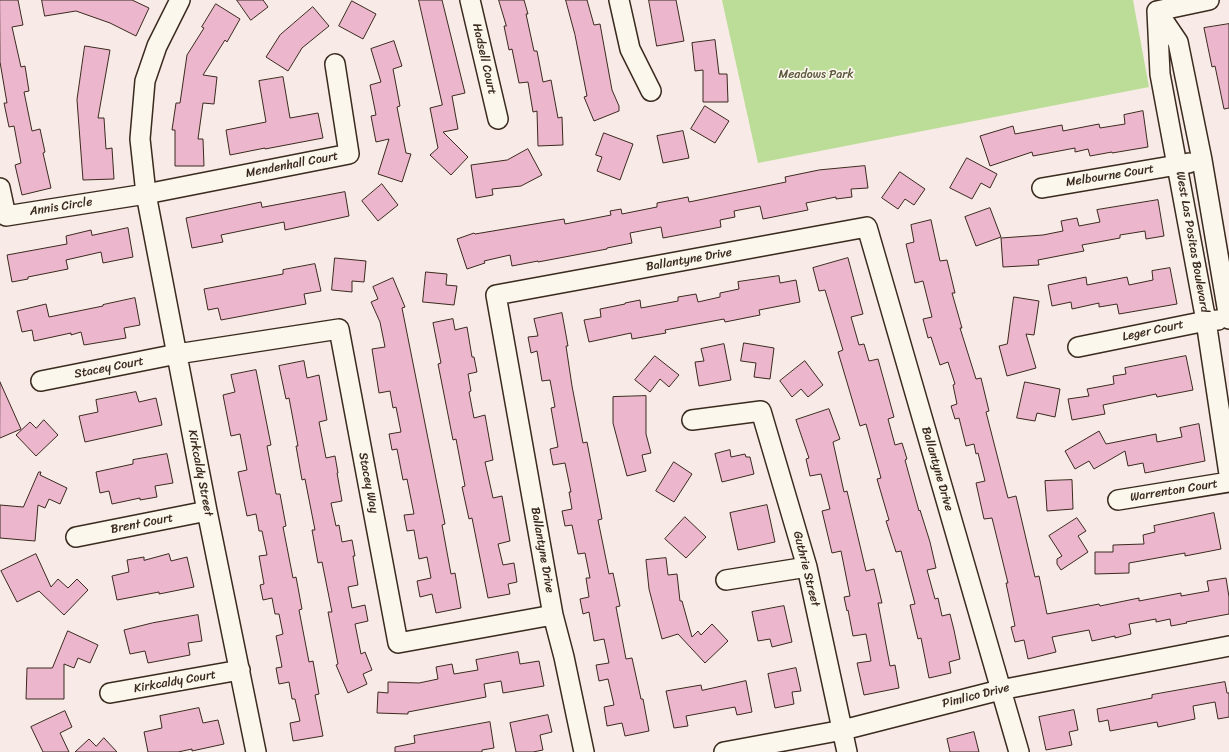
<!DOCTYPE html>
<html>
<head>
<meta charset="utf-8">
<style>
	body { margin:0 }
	canvas { display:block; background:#f8eae6 }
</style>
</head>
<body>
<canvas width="1229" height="752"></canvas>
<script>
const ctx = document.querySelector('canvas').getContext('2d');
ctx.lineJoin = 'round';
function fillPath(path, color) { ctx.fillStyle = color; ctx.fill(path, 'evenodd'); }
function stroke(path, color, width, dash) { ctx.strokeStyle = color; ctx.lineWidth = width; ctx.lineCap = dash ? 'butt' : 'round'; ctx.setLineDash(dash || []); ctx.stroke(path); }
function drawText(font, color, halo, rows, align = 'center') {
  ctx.font = font + ' Sriracha,sans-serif'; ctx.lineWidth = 3.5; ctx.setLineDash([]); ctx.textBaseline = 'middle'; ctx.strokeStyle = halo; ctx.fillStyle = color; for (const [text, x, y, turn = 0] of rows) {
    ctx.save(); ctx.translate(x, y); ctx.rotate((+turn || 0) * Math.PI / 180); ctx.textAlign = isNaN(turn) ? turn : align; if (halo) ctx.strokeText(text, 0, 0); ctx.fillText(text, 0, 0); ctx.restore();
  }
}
fillPath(new Path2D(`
	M722 0H1133L1149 87 758 163Z`), '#bcdd97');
const building = new Path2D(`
	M0 0H18L23 25 12 27 21 67 25 66 29 91 24 92 32 131 40 129 45 152 43 153 51 188 22 195 15 165 21 163 14 126 9 127 4 103H7L0 62Z
	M42 0H132L149 8 136 36 110 23 76 11 45 16Z
	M237 0H263L268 7 251 20Z
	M419 0H442L465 93 452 96 458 129 443 132 468 157 451 175 430 155 438 148 430 108 442 105Z
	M499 0H524L528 14H526L534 51H537L543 82 551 80 558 118 562 117 563 145 538 146 537 111 533 112 528 82 519 83 512 49 509 50 504 26H506Z
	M566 0H587L594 25 600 24 612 90 619 106V111L594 121 584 97 587 96 575 35Z
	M649 0H676L684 41 657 46Z
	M352 1 376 14 363 39 339 26Z
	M216 4 240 19 227 42 225 40 203 75 217 77 214 104 203 103 198 139H203L204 166H175V130H172L176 103H180L187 55 204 28 202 27Z
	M313 7 329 26 302 48 288 71 266 57 280 35Z
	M1229 24V108L1224 109 1215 66 1212 67 1204 28Z
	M715 40 719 74H727L728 102H703V70L695 71 692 43Z
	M394 41 402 66 393 69 400 106 397 107 406 153 411 154 402 182 378 174 389 139 376 142 371 116 376 115 370 85 381 82 371 49Z
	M85 46 110 50 98 118H104L106 149 112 148 114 179 83 180 77 100Z
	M283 77 290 118 318 113 323 138 265 149V148L230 155 226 130 266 122 259 81Z
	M705 106 729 121 715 143 691 129Z
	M1143 111 1148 147 1112 153V152L1090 156 1088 149 1075 152V148L1033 156 1032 152 990 166 980 136 1013 126 1015 134 1062 125 1063 131 1099 124 1100 128 1125 124 1124 115Z
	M683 131 689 158 663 163 657 136Z
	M604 133 633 144 620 180 597 171 602 157 596 155Z
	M528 149 542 175 521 186 492 189 493 195 476 198 471 165 507 160Z
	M967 158 997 174 990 188 981 183 972 199 950 188Z
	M865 166 868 188 851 189 852 197 836 199V197L806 203 808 210 763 219 760 206 734 211 735 217 720 220 721 227 663 238 661 227 630 233 632 243 607 248V249L538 262V261L512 266 510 255 484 261 485 263 467 269 457 239 474 233 475 234 564 219 565 224 611 215 610 211 621 209 622 214 657 207V203L688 197 689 202 786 182 785 177 819 170Z
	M900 172 925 189 914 205 905 199 898 209 882 198Z
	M382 184 398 205 378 221 362 201Z
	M345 192 349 216 285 230 284 222 221 235 223 242 192 248 186 218 261 202 262 207Z
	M1158 200 1164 236 1146 239 1145 231 1120 235V238L1082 245 1084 251 1038 260 1039 265 1003 267 1001 238 1043 235 1063 231 1061 221 1077 218 1079 226 1100 222 1097 210Z
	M990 208 1001 237 976 246 965 217Z
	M931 220 940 261 947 260 955 293H952L962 328H960L976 379 981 378 989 411 986 412 1008 498 1016 496 1035 577 1039 576 1047 614 1099 604 1100 606 1139 598V601L1181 593V596L1209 591 1207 581 1226 578 1229 597V614L1186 622 1187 623 1171 626 1170 619 1156 622V619L1129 624 1131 634 1115 638V636L1092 641 1089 630 1052 637 1056 652 1028 659 1024 640 1015 642 1011 627 1015 626 1006 583H1008L992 518 984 519 976 483 985 481 978 453 976 454 974 444 966 446 959 418 955 419 951 406 957 404 953 385 955 384 948 362 940 365 931 337 928 338 923 319 932 317 923 281 915 283 906 244 914 242 911 225Z
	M128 228 133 257 103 263 101 252 66 260 68 269 28 277V279L12 282 7 255 67 244 66 236 91 230 92 235Z
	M335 258 366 261 364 282 352 281V292L332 290Z
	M848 258 863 314 851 317 859 345 864 344 869 361 878 359 894 417 888 419 895 445 902 443 907 459 905 460 919 511 920 510 930 542 936 568 927 570 935 599 938 598 942 616 950 614 954 630 960 659 949 662 951 673 929 678 921 638 918 639 910 605 915 604 901 551 896 552 886 521 889 520 877 479 881 478 866 424 860 426 838 352 843 350 825 290 819 291 813 268Z
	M315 264 321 291 304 294 306 304 221 320 218 308 208 310 204 289 283 274V270Z
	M1170 268 1177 304 1119 314 1117 304 1099 307V303L1072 309 1071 302 1052 306 1048 285 1086 277 1087 285 1127 277 1129 285 1153 280 1152 271Z
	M426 272 447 274 446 285 457 286 454 305 423 302Z
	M779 276 780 283 796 280 800 302 759 310 760 315 725 322 724 319 665 330 666 333 632 339 631 333 589 342 584 320 601 317 600 309 625 304V303L640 300 641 308 678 301V297L696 294 698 302 720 297V293L739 289 738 282Z
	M393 278 405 307 402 308 445 524 442 525 451 574 455 573 461 608 436 613 432 594 420 597 417 581 431 578 427 557 419 559 414 530 407 531 404 515 414 514 407 479 403 480 397 449 392 450 389 434 401 432 396 407 393 408 390 391 379 393 372 349 385 347 380 322 371 302 378 299 373 287Z
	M1014 297 1039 301 1034 335 1026 334 1036 368 1007 376 999 346 1007 344Z
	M135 298 140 325 124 328 126 338 84 345 81 332 71 335V333L34 341 32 330 22 332 17 311 46 304 49 317 103 306V305Z
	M562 313 568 346H566L572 386 583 443 587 442 602 519 598 520 609 574 613 573 620 606 616 607 626 659 632 658 641 699H643L649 731 625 736 622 723 607 726 604 707 614 705 608 679 599 681 596 665 609 663 604 639 594 641 589 612 583 614 580 599 589 597 586 578H590L585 553 578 554 572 525 565 526 562 511 572 509 569 492H571L565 463 553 465 550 449 558 447 551 408 555 407 550 380 542 381 537 351 531 353 528 337 538 336 534 319Z
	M453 319 455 330 467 327 472 357H474L477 372 468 374 471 391 469 392 474 418 485 415 493 460 485 462 493 498 502 496 510 541 498 544 503 565 514 563 517 582 508 584 510 594 488 598 472 518 469 519 462 487 465 486 456 439 453 440 438 364 441 363 433 323Z
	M744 343 774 348 770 379 754 377 756 363 741 361Z
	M724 344 731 380 699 386 695 362 704 361 701 349Z
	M655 356 679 375 669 387 660 379 650 392 635 380Z
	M1186 356 1193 390 1157 397 1156 394 1103 405 1105 414 1072 420 1068 399 1089 396 1087 389 1114 384 1113 376 1126 374 1125 368Z
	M304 361 307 378 319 375 327 420 319 422 326 458 335 456 338 473H337L342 501 331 503 336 526 339 525 342 542 352 540 355 556H353L358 585 348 587 352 608 365 605 368 621 355 624 361 654 365 652 372 670 363 674 367 684 348 693 336 665 338 664 328 612H332L322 562 318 563 312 530H315L305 479 302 480 296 446H298L289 398 286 399 279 366Z
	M805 361 823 385 808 397 801 389 792 397 780 381Z
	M256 370 271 445 267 446 276 494H280L286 526 283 527 293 578 296 577 302 609 299 610 309 662 313 661 319 694 315 695 323 736 293 741 290 723 300 721 295 699H292L289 682 279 684 276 668 282 667 276 636 283 634 279 614H275L272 598 263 600 260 585 264 584 259 556 267 555 262 531H259L256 514 247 516 238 472 247 470 240 434 231 436 223 395 235 392 231 375Z
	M0 382 21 429 0 438Z
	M1025 382 1060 389 1055 417 1037 413 1035 421 1017 418Z
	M136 392 139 402 156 398 162 425 85 442 79 416 98 412 96 400Z
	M646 396V434L651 453 642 455 646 471 627 476 613 423V397Z
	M829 409 840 439 833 442 844 492 847 491 866 571 874 569 882 603H878L890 666 895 665 899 688 864 695 857 663 871 661 866 634 853 636 848 610 847 611 844 597 850 596 841 551 832 553 822 511 830 509 821 474 810 476 806 459 809 458 796 420Z
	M44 420 58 435 36 456 16 435 30 422 36 428Z
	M1199 424 1205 461 1145 473 1143 463 1128 466 1125 451 1094 469 1089 461 1075 469 1065 451 1099 431 1106 444 1156 434 1157 442 1182 437 1180 428Z
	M730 450 731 457 745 454 746 457H750L754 474 722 482 715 454Z
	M167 454 173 483 155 486 157 497 140 500V498L112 504 109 491 100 493 96 472 133 464V460Z
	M674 462 692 474 674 502 656 491Z
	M39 472H41L40 475 67 488 60 504 49 499 45 508 38 505 35 541 0 538V505L23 507Z
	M1072 480 1073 509 1047 511 1045 481Z
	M767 505 775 542 738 550 730 513Z
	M1214 513 1221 549 1185 556V553L1129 563V573L1095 574V552H1113V545L1144 544 1143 535 1155 532 1154 526Z
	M685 517 706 537 686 558 665 539Z
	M1077 518 1086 531 1078 536 1088 552 1061 570 1057 564V559L1062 556 1049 536Z
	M36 554 51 587 58 579 68 588 77 579 88 590 64 615 39 591 17 602 1 571Z
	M169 554 171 561 187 557 194 587 159 594V592L117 600 112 576 129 572 127 560 144 557V560Z
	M666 558 668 575 677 574 680 601H682L692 637 698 631 701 635 712 624 728 641 705 663 678 634 662 639 649 589 646 560Z
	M784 606 792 642 772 647 770 639 758 641 752 612Z
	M198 615 202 641 188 643 190 655 148 663 145 651 130 654 124 630 152 623Z
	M68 631 98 645 90 663 78 658 74 668 64 664V699H26L27 668H52Z
	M518 652 520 664 539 661 544 686 503 693 501 681 484 684 486 697 408 712V714L377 713 378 692 388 693V682L419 683 438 679 436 667 452 664 454 674 478 670 476 660Z
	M796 668 801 691 792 692 794 704 775 708 768 674Z
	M746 681 752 712 737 715 735 707 686 716 688 726 674 728 666 691 701 685 702 690Z
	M1225 682 1227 693H1229V717L1218 719 1215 702 1193 706 1195 719 1158 727 1157 722 1110 731 1108 720 1099 722 1097 709 1152 698V695Z
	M199 708 203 723 218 720 224 744 192 751V749L178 752H148L144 732 162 728 160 716Z
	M1074 710 1078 730 1069 732 1072 745 1046 750 1039 717Z
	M65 711 72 727 60 733 69 752H43L31 727Z
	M548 715 552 732 540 735 543 750 533 752H516L510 723Z
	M490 722 494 748 482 750V752H395V747L415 743 414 736Z
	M974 732 979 752H950L947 739Z
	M104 738 117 752H75L89 739 96 746Z`);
fillPath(building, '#ecb6cd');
stroke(building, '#3b2a1e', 1);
const minor = new Path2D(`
	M180 0 157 46 145 81 140 139 146 194 207 511 256 752
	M470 0 498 119
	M619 0 630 49 651 91
	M1157 11 1160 74 1206 321 1229 474
	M1157 11 1178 42 1202 160 1229 319
	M1157 11 1209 0
	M0 188 6 216 146 194 349 154 335 64
	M1042 188 1189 163
	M1078 347 1206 321 1218 320
	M41 381 177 354 339 329 398 643 553 615
	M692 420 761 411 807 567 847 752
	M1118 500 1229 482
	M76 537 207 511
	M726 580 807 567
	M110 693 240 670
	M584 752 564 657 553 615 496 295 867 227 1019 752
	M724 752 843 730 1000 690 1229 646`);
stroke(minor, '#3b2a1e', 22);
stroke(minor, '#fbf7ec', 19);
drawText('12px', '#3b2a1e', '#fbf7ec', [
	["Hadsell Court",484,59,77],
	["Mendenhall Court",292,165,-11],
	["Melbourne Court",1110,176,-9],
	["Annis Circle",61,207,-9],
	["West Las Positas Boulevard",1192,242,80],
	["Ballantyne Drive",689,260,-10],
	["Leger Court",1153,331,-12],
	["Stacey Court",109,368,-11],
	["Ballantyne Drive",937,469,74],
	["Kirkcaldy Street",200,473,79],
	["Stacey Way",368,483,79],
	["Warrenton Court",1174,491,-9],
	["Brent Court",142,524,-11],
	["Ballantyne Drive",542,550,80],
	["Guthrie Street",806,569,76],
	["Kirkcaldy Court",175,682,-10],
	["Pimlico Drive",976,696,-14]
]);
drawText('12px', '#5b573c', '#fbf7ec', [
	["Meadows Park",816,75]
]);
</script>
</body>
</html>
